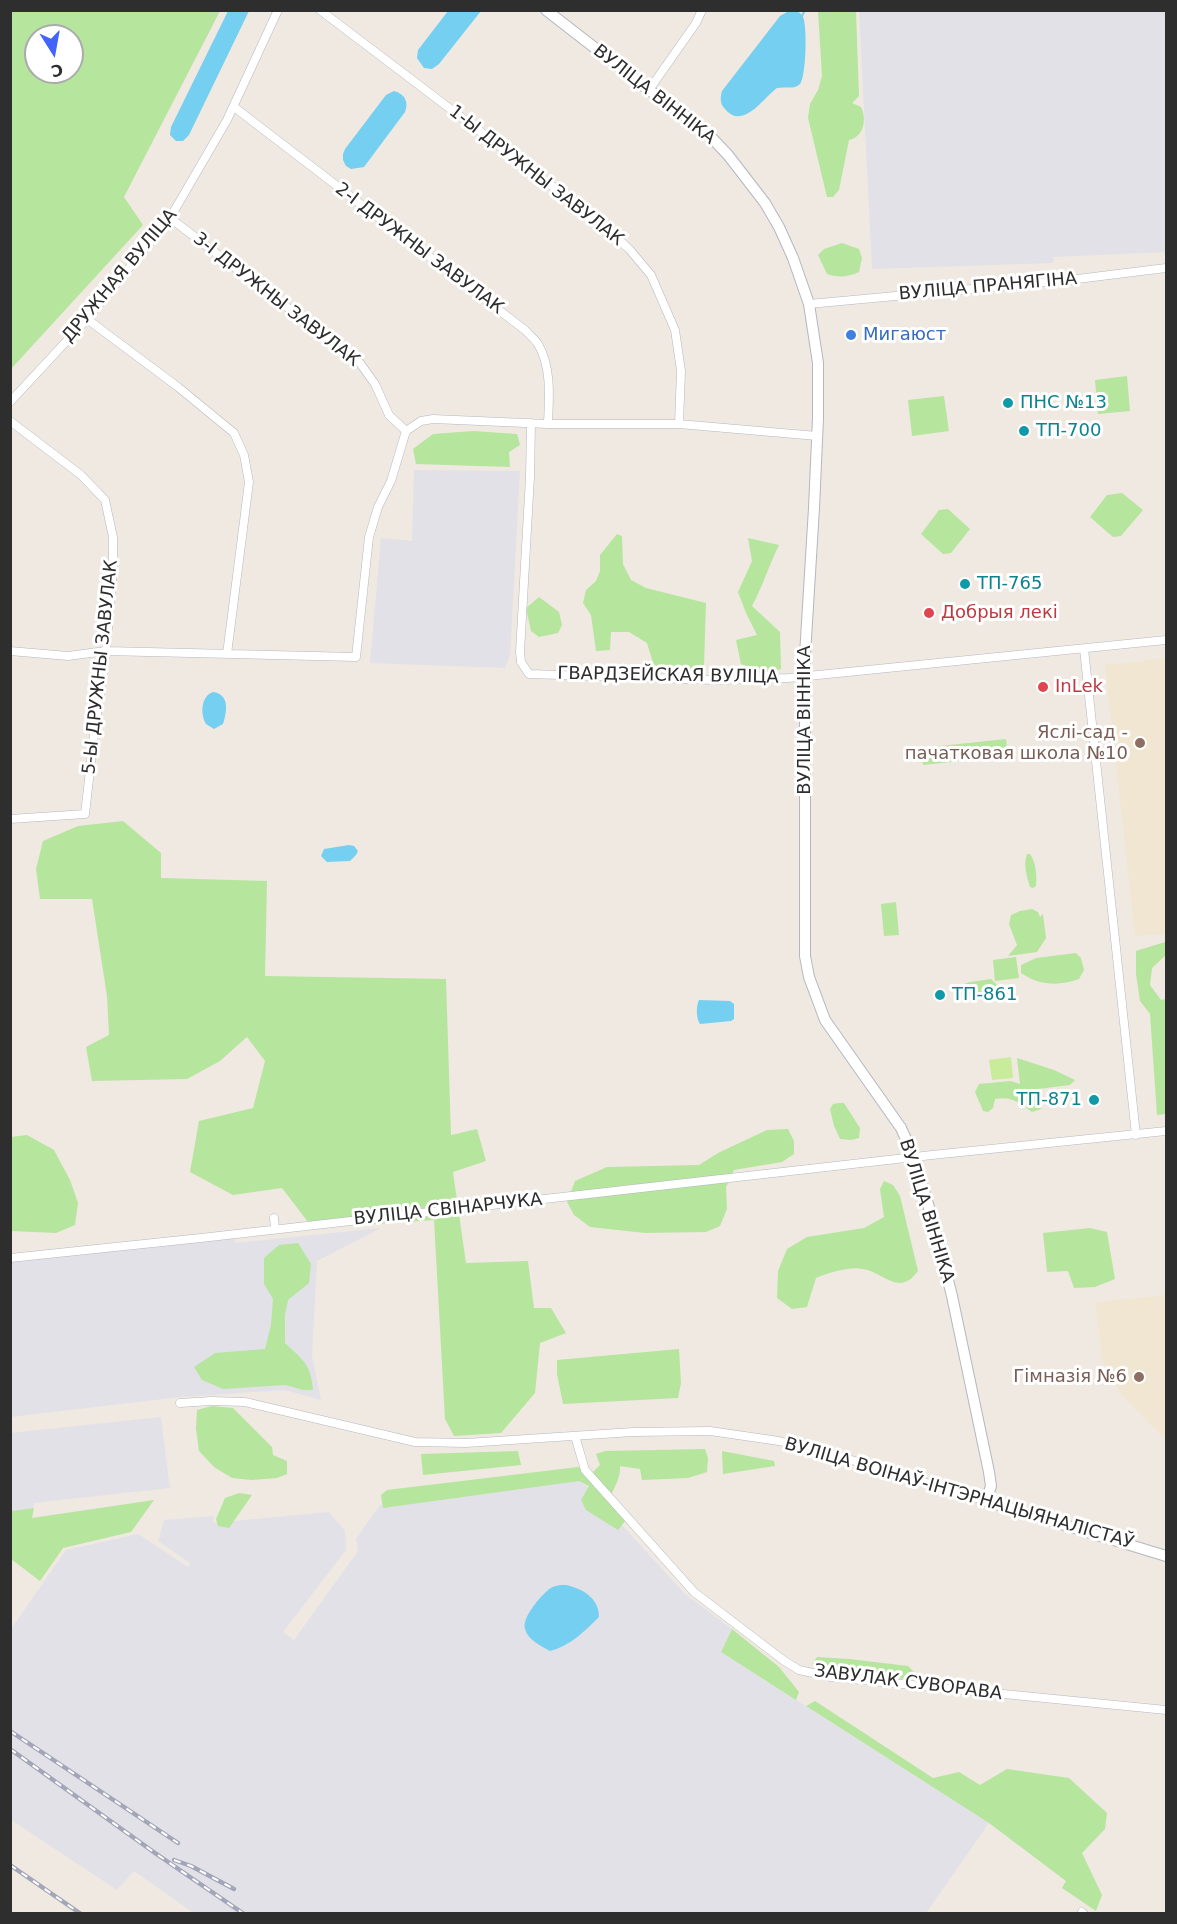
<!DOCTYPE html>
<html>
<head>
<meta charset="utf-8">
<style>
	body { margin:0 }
	#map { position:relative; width:1177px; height:1924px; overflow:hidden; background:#efe9e1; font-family:"DejaVu Sans",sans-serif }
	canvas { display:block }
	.frame { position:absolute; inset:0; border:12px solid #2e2e2e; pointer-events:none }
	.north { position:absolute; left:24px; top:24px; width:60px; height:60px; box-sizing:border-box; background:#fff; border:2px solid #ababab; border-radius:50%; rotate:169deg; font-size:16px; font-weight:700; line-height:24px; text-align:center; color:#2e2e2e }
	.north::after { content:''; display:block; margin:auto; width:21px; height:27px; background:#4264fb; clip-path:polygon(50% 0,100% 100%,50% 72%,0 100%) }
</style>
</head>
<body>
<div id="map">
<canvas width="1177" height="1924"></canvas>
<div class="frame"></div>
<div class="north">С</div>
</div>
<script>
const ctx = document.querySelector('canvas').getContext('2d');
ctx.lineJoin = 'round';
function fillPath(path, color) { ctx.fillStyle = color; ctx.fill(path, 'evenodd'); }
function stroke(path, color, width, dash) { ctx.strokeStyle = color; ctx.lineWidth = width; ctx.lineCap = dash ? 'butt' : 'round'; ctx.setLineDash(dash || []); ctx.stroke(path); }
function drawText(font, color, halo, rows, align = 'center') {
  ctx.font = font + ' "DejaVu Sans",sans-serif'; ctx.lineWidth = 6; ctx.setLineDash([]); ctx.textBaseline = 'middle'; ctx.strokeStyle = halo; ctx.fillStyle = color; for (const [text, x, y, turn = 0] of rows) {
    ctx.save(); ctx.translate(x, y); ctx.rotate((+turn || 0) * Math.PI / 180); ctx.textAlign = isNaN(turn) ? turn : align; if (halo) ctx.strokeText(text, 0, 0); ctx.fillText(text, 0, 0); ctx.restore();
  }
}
fillPath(new Path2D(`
	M859 11H1166V252L1054 257 1053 263 872 269Z
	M414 470 520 471 510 656 505 668 370 663 381 538 412 541Z
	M381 1228 317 1261 312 1356 321 1400 285 1390 180 1397 11 1417 10 1258 233 1234 235 1243Z
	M161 1417 170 1488 34 1503V1508L11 1511 10 1433Z
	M580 1479 685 1594 732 1629 721 1652 989 1823 926 1913 195 1914 134 1871 117 1890 11 1820V1629L66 1550 138 1534 188 1567 190 1563 158 1541 164 1520 214 1516 213 1523 329 1512 345 1531 346 1550 283 1632 294 1640 358 1551 356 1539 380 1505Z`), '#e3e1e8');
fillPath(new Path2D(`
	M1166 658V934L1135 936 1105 665Z
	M1166 1295V1440L1121 1394 1102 1359 1095 1302Z`), '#f0e6d1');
fillPath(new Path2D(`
	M11 10 220 11 124 197 143 225 11 369ZM36 36H72V72H36Z
	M818 11H856L859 96 852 103 861 107C867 119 864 137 849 140L839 190 833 197H827L808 118 810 104 818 90 822 76Z
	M842 243 859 249 862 258 859 272C848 277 838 278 827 274L818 255 824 249Z
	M1127 376 1130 411 1098 414 1095 380Z
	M944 396 949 431 912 436 908 400Z
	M473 431 517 434 520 445 509 452 510 467 416 464 413 449 433 434Z
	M1122 493 1143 510 1121 536 1113 537 1090 517 1107 495Z
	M948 509 970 529 951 553 943 554 921 534 939 510Z
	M617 534 622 536 623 564 631 580 646 588 706 603 704 665 697 671 654 666 647 643 629 632H611L610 650 596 651 591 615 583 603 586 590 596 581 600 571V555Z
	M748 538 779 545C769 565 763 586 752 606L780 632 781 669 762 673 741 664 736 640 757 635 746 613 738 592 752 561Z
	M539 597 559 612 562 625 558 633 539 637 531 631 526 608Z
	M1006 739 1008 756 923 765 921 748Z
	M123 821 161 853V878L267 881 265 976 446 979 451 1135 477 1129 486 1161 453 1172 466 1263 528 1261 534 1308H551L566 1333 540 1343 535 1393 501 1433 454 1436 445 1419 434 1220 362 1225 308 1222 282 1188 233 1195 190 1172 199 1121 253 1108 265 1061 247 1037 220 1061 187 1079 92 1081 86 1047 109 1035 107 996 92 899H40L36 869 43 841 78 826Z
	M1027 854H1030C1036 862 1037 876 1036 886L1033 888 1030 887C1027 877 1023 865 1027 854Z
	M896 902 899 935 884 936 881 904Z
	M1032 909 1038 912 1040 917 1043 914 1046 938 1037 952 1008 956 1017 945 1009 924 1011 915 1020 911Z
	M1165 942 1166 943V955L1152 968 1150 985 1161 1000 1166 999V1114L1157 1115 1150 1014 1140 1001 1136 974V951Z
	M1076 953 1081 958 1084 970 1079 979C1059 986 1040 986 1021 973V965L1036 958Z
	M1016 957 1019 978 995 981 993 960Z
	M991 979 997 985V992L989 995H955L953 990 955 987 970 982Z
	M1017 1058 1054 1070 1075 1080 1070 1085 1030 1090 1043 1101 1041 1109 1032 1112C1019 1103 1012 1096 995 1099L993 1108 988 1112 983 1111 975 1092 979 1084 1011 1081 1020 1084Z
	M839 1103H844L860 1128 859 1138 851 1140 840 1139 834 1126 830 1109 833 1104Z
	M788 1129 794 1141V1154L782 1162 734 1170 726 1187 727 1209 720 1226 706 1232 645 1233 590 1227 574 1215 567 1202 575 1181 607 1167 699 1165 718 1153 767 1130Z
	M27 1135 54 1150 70 1180 78 1203 75 1225 56 1233 11 1231V1137Z
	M884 1181 893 1185 900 1196 918 1271C899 1297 885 1273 863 1269 850 1266 828 1273 816 1278L807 1307 792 1309 777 1298 778 1271 787 1249 807 1237 864 1228 884 1217 880 1189Z
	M1090 1228 1107 1232 1115 1279 1095 1287 1074 1288 1068 1271 1047 1272 1043 1233Z
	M298 1243 311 1264 309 1283 288 1300 285 1315V1343C303 1360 311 1364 313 1390H303L285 1385 223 1389 202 1380 194 1367 215 1353 265 1349 271 1325 273 1299 264 1284V1258L279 1245Z
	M679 1349 681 1383 678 1398 563 1404 557 1374V1360Z
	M212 1406 233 1408 272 1447 273 1455 287 1461V1474L277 1478 252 1480 232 1478 214 1467 199 1451 196 1429 197 1410Z
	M705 1449 708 1458 707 1472 688 1478 642 1480 640 1469 620 1466C621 1480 612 1488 609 1503L626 1520 618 1530 586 1510 581 1500 589 1486 579 1481 383 1508 381 1495 387 1490 578 1467 593 1472 600 1465 596 1454 605 1451Z
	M518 1451 521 1465 423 1475 421 1454Z
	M722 1451 774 1461 775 1466 723 1474Z
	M239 1493 252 1495 229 1528 218 1526 216 1519 225 1498Z
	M154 1500 131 1532 63 1548 40 1581 11 1559V1511L34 1508 32 1518Z
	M732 1629 779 1667 799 1692 796 1700 721 1652Z
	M817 1657 849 1659 908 1666 916 1674 907 1679 827 1671 812 1664Z
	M815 1701 933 1778 959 1772 980 1785 1007 1769 1069 1778 1107 1813 1105 1829 1082 1853 1102 1895 1096 1911 1062 1888 1066 1881 989 1823 806 1706Z`), '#b6e59e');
fillPath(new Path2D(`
	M1011 1057 1013 1078 992 1080 989 1060Z`), '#c9ec9a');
fillPath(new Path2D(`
	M228 11H249L189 135 183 141H176L170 135 171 127Z
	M448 11H481L439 64 432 69 424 68 417 58 418 50Z
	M789 11C794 11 799 11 802 15 808 22 806 78 800 84 794 90 785 86 777 88 764 97 743 131 725 109 720 104 720 98 722 91L780 16Z
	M394 91C405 94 409 102 405 112L364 167 351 169 346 166 343 160V154L345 149 386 95Z
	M213 692C230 694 227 712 223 724L214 729 206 724C200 714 201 696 213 692Z
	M349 845 354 846 358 851 356 855 350 861 327 862 321 856 324 849Z
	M699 1000 730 1001 734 1004V1019L731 1021 700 1024C696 1018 696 1006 699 1000Z
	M566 1585C583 1589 599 1598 599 1617 585 1631 570 1646 550 1651 541 1646 528 1640 525 1629 522 1617 540 1597 548 1590 554 1585 560 1585 566 1585Z`), '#75cff0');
stroke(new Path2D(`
	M802 16 805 10`), '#75cff0', 2);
const street = new Path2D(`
	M320 10 602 224 630 250 651 275 675 330 681 371 679 424
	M649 90 696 23 702 10
	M234 107 525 330C529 335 535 339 538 344 552 368 549 398 548 424
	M809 304 1069 280 1166 268
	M87 319 178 387 234 433 244 455 249 482 227 654
	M10 402 87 319 170 218 227 120 278 10
	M10 421 81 475 105 500 113 537V569L106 651 94 735 85 814 10 819
	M531 423 530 477 520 652 521 662 529 674 715 680 788 678 1166 640
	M406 431 421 421 433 419 548 424H679L817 436
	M1084 649 1136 1135
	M10 651 68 656 106 651 356 657 369 537 378 507 391 481 406 431 389 415 375 384 357 359 305 321 170 218
	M274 1218 275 1229
	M10 1258 201 1238 932 1155 1166 1131
	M180 1403 211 1401 245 1402 415 1442 466 1443 633 1432 710 1431 779 1441 845 1458 986 1501
	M575 1436 585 1470 694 1592 783 1660 799 1670 831 1677 1166 1710
	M1081 1914 1082 1912 1084 1914`);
const secondary = new Path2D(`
	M546 10 649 90 684 115 710 136 728 155 765 203 779 227 793 258 809 304 818 363V418L814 508 805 655V956L809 977 825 1020 901 1128 914 1157 935 1228 952 1296 989 1472 991 1486 986 1501 1166 1556`);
stroke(street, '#b4b7c1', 9);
stroke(secondary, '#b4b7c1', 12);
stroke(street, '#fff', 8);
stroke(secondary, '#fff', 10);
const rail = new Path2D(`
	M10 1731 178 1843
	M10 1749 155 1853 244 1914
	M174 1860 191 1866 234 1889
	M10 1865 81 1914`);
stroke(rail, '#a3a6b8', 4.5);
stroke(rail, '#fff', 2, [7]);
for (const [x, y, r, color] of [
	[851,335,6,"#3f7fe0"],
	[1008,403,6,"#0f9aa8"],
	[1024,431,6,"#0f9aa8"],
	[965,584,6,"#0f9aa8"],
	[929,613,6,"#e0444e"],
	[1043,687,6,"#e0444e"],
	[1140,743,6,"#8d6e63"],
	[940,995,6,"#0f9aa8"],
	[1094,1100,6,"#0f9aa8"],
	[1139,1377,6,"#8d6e63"]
]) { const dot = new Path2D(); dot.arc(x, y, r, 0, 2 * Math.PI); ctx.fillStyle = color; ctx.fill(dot); stroke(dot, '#fff', 2); }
drawText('18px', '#2e2e2e', '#fff', [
	["ВУЛІЦА ВІННІКА",654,95,38],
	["1-Ы ДРУЖНЫ ЗАВУЛАК",536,176,38],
	["2-І ДРУЖНЫ ЗАВУЛАК",419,249,37],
	["ДРУЖНАЯ ВУЛІЦА",120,276,-50],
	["ВУЛІЦА ПРАНЯГІНА",988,287,-5],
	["3-І ДРУЖНЫ ЗАВУЛАК",276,300,38],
	["5-Ы ДРУЖНЫ ЗАВУЛАК",101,667,-84],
	["ГВАРДЗЕЙСКАЯ ВУЛІЦА",668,676,1],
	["ВУЛІЦА ВІННІКА",805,720,-90],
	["ВУЛІЦА СВІНАРЧУКА",448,1210,-6],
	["ВУЛІЦА ВІННІКА",926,1211,73],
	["ВУЛІЦА ВОІНАЎ-ІНТЭРНАЦЫЯНАЛІСТАЎ",959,1494,16],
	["ЗАВУЛАК СУВОРАВА",908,1683,7]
]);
drawText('18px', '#366cbe', '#fff', [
	["Мигаюст",863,335]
], 'left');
drawText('18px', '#0d838f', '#fff', [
	["ПНС №13",1020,403],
	["ТП-700",1036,431],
	["ТП-765",977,584],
	["ТП-861",952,995],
	["ТП-871",1082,1100,"right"]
], 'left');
drawText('18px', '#be3a42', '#fff', [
	["Добрыя лекі",941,613],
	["InLek",1055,687]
], 'left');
drawText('18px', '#785e54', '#fff', [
	["Яслі-сад -",1128,733],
	["пачатковая школа №10",1128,754],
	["Гімназія №6",1127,1377]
], 'right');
</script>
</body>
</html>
